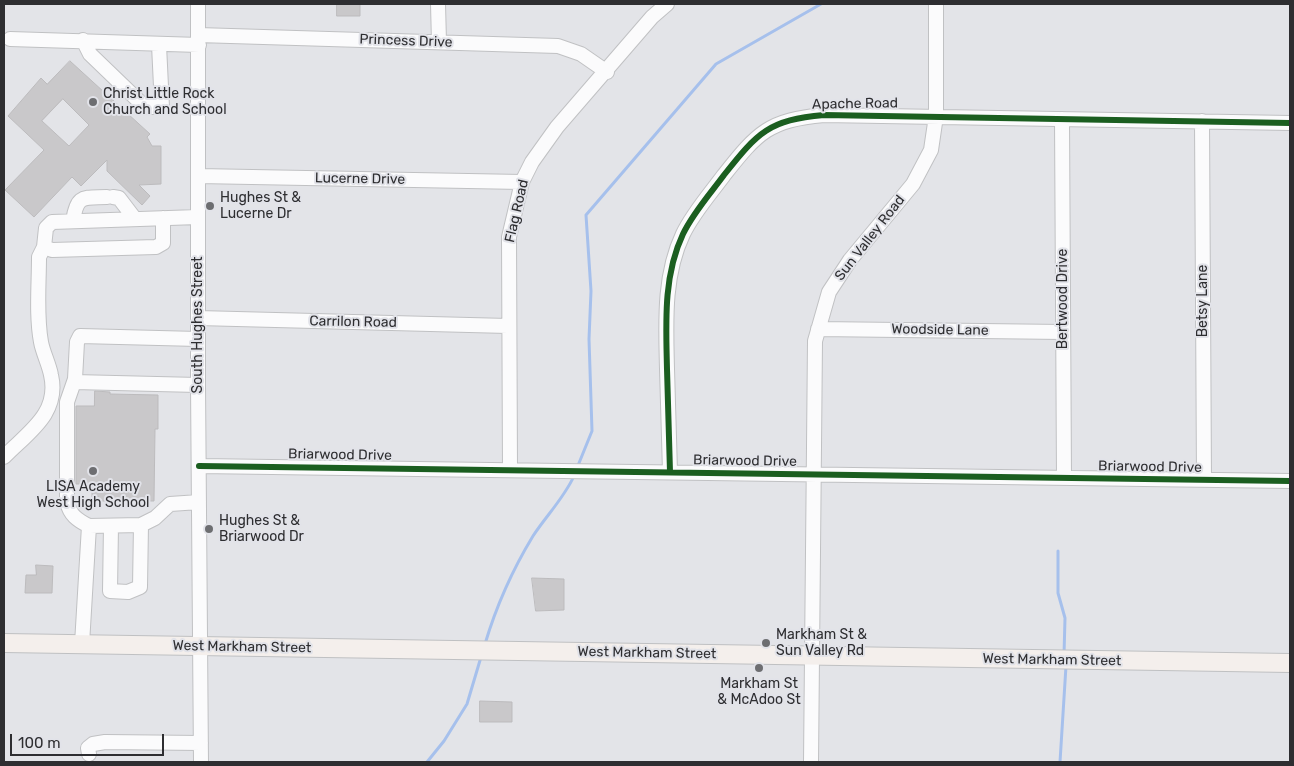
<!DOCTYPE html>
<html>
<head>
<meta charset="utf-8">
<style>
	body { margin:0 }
	#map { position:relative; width:1294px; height:766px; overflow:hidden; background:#e3e4e8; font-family:Rubik,sans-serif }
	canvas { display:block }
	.frame { position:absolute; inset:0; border:5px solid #2e2e31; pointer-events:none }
	.scale { position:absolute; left:10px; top:734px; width:154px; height:22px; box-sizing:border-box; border:2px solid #2e2e31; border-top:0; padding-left:6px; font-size:15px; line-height:18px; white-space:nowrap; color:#2e2e31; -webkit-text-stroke:4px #e2e3e9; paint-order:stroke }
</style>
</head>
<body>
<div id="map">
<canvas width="1294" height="766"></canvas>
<div class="frame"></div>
<div class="scale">100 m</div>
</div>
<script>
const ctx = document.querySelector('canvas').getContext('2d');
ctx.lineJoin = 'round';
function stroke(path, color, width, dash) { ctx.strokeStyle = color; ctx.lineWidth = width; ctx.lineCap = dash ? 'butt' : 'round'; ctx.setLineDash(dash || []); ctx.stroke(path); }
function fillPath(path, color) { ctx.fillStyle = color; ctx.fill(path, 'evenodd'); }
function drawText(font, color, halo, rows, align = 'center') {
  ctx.font = font + ' Rubik,sans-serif'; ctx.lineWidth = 4; ctx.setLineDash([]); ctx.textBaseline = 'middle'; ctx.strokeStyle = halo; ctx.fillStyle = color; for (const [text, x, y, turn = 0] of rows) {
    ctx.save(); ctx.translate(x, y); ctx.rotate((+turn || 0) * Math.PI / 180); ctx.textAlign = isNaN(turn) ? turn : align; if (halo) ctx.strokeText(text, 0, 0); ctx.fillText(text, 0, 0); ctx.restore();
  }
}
stroke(new Path2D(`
	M577 468 592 431 589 339 591 291 586 215 716 64 821 4
	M1058 551V593L1065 618 1064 655
	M485 644C496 607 513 569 533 536 546 516 564 498 574 476
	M427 762 444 741 467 704 481 657
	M1060 762 1066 666`), '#a6c0ec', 3);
const building = new Path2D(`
	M337 4H360V16H337Z
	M70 61 150 134 147 137 152 146H161V184L139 185 150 196 142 205 107 171V160L81 186 72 177 34 217 5 190 44 150 8 116 41 78 47 84ZM63 99 89 125 69 146 42 121Z
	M95 391 110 392V394L158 395V429H155L154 501H99V497H92V484H76V406H94Z
	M36 565 53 566 52 593H25L26 575H36Z
	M532 578 564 579V610L536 611Z
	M480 701 512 702V722H480Z`);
fillPath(building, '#c9c8ca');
stroke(building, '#bcbbbd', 1);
const minor = new Path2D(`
	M198 4V385L201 762
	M438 4 439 42
	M198 35 558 46 581 54 607 72
	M10 39 199 45
	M83 40 90 54 145 107H162L159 45
	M1062 119 1064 478
	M1202 121 1204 480
	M198 176 522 182
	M113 197 119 198 135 219
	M163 218V243L156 247 52 250 44 247 46 228 52 222C100 220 149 219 198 217
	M73 221C77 194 83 198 107 197
	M198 318 508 326
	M818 329 1063 332
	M74 382 198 385
	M4 457C27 433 60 414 51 375 49 364 43 353 41 342 36 315 39 285 39 257L44 247
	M199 466 1290 481
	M510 470 509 237 522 182 532 162 557 127 652 17 667 4
	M670 472C669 438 668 403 667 369 666 324 663 276 683 234 693 213 710 194 724 175 758 132 769 120 824 115L1290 123
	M89 526C77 520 70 515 67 502V402L75 379 77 342 80 336 198 339
	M111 526 110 591 128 592 140 587 141 525
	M82 644 89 526 141 525 155 518 170 504 199 502
	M89 754 88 748 93 744 105 742 201 743
	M811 762 815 341 829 292 850 260 913 184 931 150 936 116V4`);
const major = new Path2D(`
	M4 643 1290 663`);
stroke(minor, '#c0c1c3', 16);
stroke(major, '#bfc0c2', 20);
stroke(minor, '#fbfbfc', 14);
stroke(major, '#f4efec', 18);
stroke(new Path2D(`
	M199 466 1290 481
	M670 472C669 438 668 403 667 369 666 324 663 276 683 234 693 213 710 194 724 175 758 132 769 120 824 115L1290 123`), '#1b5e20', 6);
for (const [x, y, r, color] of [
	[93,102,5,"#6d6e71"],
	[210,206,5,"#6d6e71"],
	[93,471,5,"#6d6e71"],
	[209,529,5,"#6d6e71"],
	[766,643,5,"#6d6e71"],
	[759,668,5,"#6d6e71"]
]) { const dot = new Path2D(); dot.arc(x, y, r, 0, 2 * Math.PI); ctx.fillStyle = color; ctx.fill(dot); stroke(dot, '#e2e3e9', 2); }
drawText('14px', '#2e2e31', '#e2e3e9', [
	["Princess Drive",406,41,2],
	["Apache Road",855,104,-1],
	["Lucerne Drive",360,179,1],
	["Flag Road",517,211,-77],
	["Sun Valley Road",870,238,-52],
	["Bertwood Drive",1063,299,-90],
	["Betsy Lane",1203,301,-90],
	["Carrilon Road",353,322,1],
	["South Hughes Street",198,325,-90],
	["Woodside Lane",940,330,1],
	["Briarwood Drive",340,455,1],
	["Briarwood Drive",745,461,1],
	["Briarwood Drive",1150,467,1],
	["West Markham Street",242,647,1],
	["West Markham Street",647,653,1],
	["West Markham Street",1052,660,1]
]);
drawText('14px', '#2e2e31', '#e2e3e9', [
	["Christ Little Rock",103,94],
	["Church and School",103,110],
	["Hughes St &",220,198],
	["Lucerne Dr",220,214],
	["LISA Academy",93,487,"center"],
	["West High School",93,503,"center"],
	["Hughes St &",219,521],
	["Briarwood Dr",219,537],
	["Markham St &",776,635],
	["Sun Valley Rd",776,651],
	["Markham St",759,684,"center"],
	["& McAdoo St",759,700,"center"]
], 'left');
</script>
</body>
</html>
